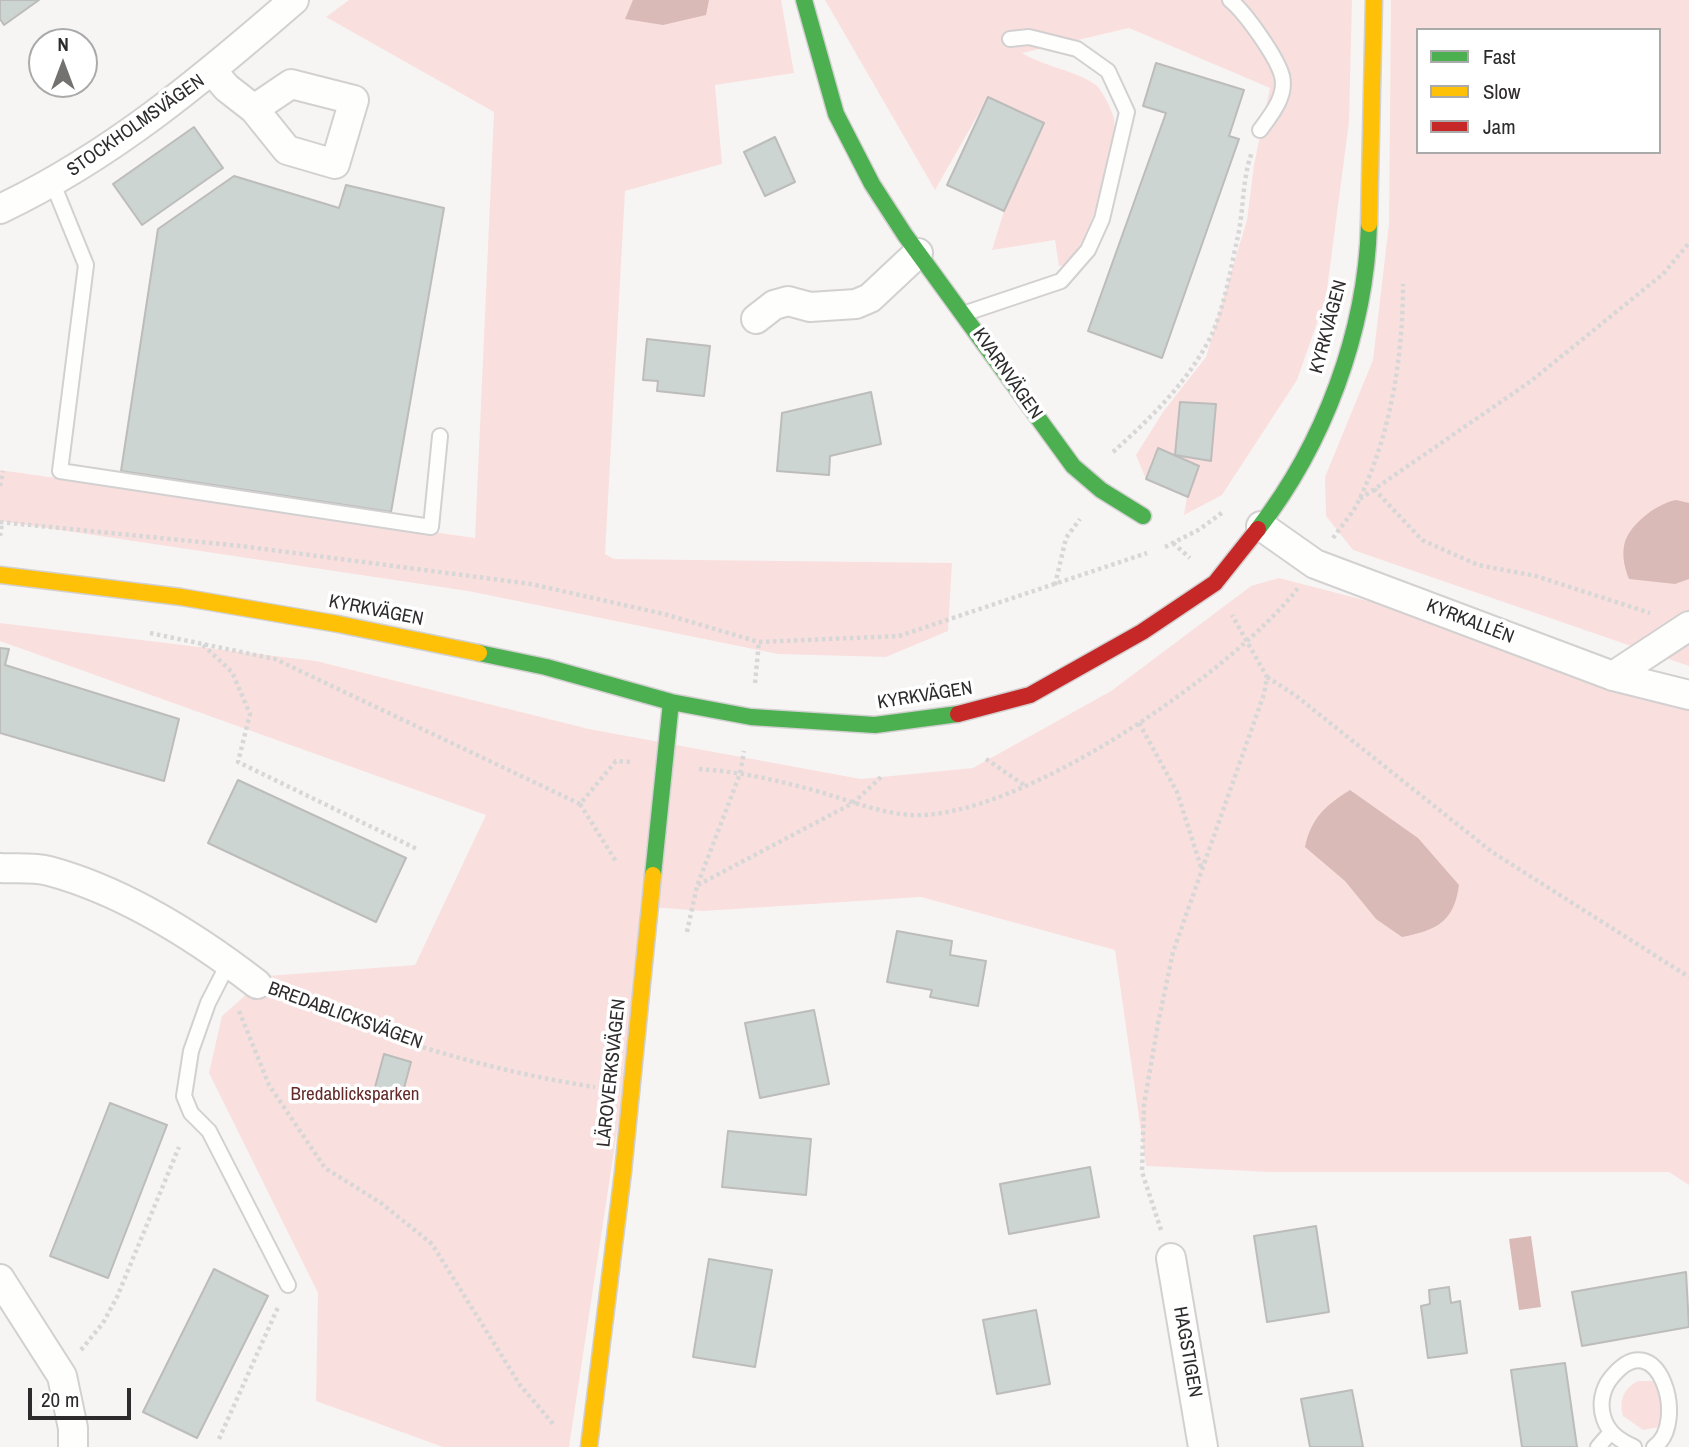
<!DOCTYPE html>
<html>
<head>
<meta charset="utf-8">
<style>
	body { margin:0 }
	#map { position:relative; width:1689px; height:1447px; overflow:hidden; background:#f7f5f4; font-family:"Archivo Narrow",sans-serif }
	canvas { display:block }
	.legend { position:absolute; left:1416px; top:28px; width:245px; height:126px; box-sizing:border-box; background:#fff; border:2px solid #abaaaa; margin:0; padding:9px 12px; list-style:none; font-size:21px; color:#2d2b2b }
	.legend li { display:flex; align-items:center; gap:14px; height:35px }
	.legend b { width:35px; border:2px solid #abaaaa }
	.north { position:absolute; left:28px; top:28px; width:70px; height:70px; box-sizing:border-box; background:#fff; border:2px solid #abaaaa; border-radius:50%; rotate:0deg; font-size:19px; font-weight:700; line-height:28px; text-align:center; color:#2d2b2b }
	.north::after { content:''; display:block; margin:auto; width:24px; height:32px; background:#747271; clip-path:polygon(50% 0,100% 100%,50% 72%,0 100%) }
	.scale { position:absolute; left:28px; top:1388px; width:103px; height:32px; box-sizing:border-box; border:4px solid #2d2b2b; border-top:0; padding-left:9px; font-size:21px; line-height:24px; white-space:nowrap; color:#2d2b2b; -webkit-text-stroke:5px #fff; paint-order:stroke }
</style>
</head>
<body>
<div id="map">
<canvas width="1689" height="1447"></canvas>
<ul class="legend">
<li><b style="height:9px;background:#4caf50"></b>Fast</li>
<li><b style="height:9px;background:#ffc107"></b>Slow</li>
<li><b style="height:9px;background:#c62828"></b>Jam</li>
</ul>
<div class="north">N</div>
<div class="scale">20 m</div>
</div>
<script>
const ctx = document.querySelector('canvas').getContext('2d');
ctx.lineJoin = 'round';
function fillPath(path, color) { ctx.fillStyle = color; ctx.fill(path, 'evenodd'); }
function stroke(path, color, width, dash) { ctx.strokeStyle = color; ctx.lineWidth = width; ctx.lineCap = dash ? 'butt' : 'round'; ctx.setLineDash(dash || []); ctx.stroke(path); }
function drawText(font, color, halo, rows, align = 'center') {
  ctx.font = font + ' "Archivo Narrow",sans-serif'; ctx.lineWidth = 7; ctx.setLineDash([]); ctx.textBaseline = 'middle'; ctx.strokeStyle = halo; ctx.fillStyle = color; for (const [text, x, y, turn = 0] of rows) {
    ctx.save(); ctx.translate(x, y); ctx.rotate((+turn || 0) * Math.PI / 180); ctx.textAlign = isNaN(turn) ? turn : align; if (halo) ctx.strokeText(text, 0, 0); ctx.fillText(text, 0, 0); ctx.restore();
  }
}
fillPath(new Path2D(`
	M349 0H781L794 73 715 85 722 164 625 191 605 554 614 559 952 563 948 631 886 657 778 654 468 591 0 521V470L475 538 494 112 326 17Z
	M825 0H1352L1349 122 1326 297 1297 380 1222 495 1184 515 1187 497 1146 479 1136 455 1163 412 1206 357 1247 220 1254 165 1270 88 1129 28 1022 53C1042 66 1078 71 1096 85 1102 90 1112 110 1114 118 1119 151 1089 240 1068 265L1059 266 1055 240 992 250 1004 211 1044 123 988 97 935 190Z
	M1391 0H1689V666L1353 550 1326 516 1325 477 1373 360 1389 224ZM1418 30H1659V152H1418Z
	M1279 578 1422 615 1689 700V1185L1669 1172H1270L1146 1166 1115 950 921 897 703 911 651 907 569 1447H443L316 1401 318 1293 209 1073 222 1016 267 976 415 965 486 815 0 641V623L316 661 589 729 861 779 973 768 1111 691 1251 586Z
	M1638 1381H1654L1662 1385 1665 1422 1658 1427 1643 1430 1623 1416C1619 1400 1623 1389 1638 1381Z`), '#f9e0de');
fillPath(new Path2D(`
	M633 0H709L706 15 663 25 625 19Z
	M1676 500 1689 503V579L1675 584 1629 579C1625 569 1622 558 1624 546 1627 526 1657 503 1676 500Z
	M1350 790 1418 838 1459 885C1454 922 1437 930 1402 937L1376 919 1345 881 1305 847C1311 818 1326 805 1350 790Z
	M1531 1236 1541 1307 1519 1310 1509 1239Z`), '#d9bab7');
const building = new Path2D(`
	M0 0H39L4 25 0 19Z
	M1156 63 1244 90 1229 136 1239 139 1162 358 1088 331 1166 113 1143 106Z
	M988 97 1044 123 1004 211 947 185Z
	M194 127 223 168 142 225 113 184Z
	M775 137 795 182 765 196 744 152Z
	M234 176 339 208 346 185 444 208 391 512 121 471 158 229Z
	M647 339 710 346 704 396 657 391 658 381 643 380Z
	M871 392 881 444 830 456 829 475 777 471 782 413Z
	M1180 402 1216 404 1211 461 1175 455Z
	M1158 448 1199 466 1188 497 1146 479Z
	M0 648 9 649 5 665 179 719 164 781 0 733Z
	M238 780 406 858 376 922 208 843Z
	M897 931 952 941 950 955 986 961 978 1006 930 997 932 990 887 982Z
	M814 1010 829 1084 760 1098 745 1023Z
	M384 1054 411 1062 401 1099 374 1091Z
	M110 1103 167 1125 108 1278 50 1256Z
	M728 1131 811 1139 806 1195 722 1187Z
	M1090 1167 1099 1217 1009 1234 1000 1184Z
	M1316 1226 1329 1312 1267 1322 1254 1236Z
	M709 1259 772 1270 755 1367 693 1357Z
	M214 1269 268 1296 197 1438 143 1412Z
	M1686 1272 1689 1327 1582 1346 1572 1292Z
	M1449 1287 1451 1303 1460 1301 1467 1353 1428 1358 1421 1306 1430 1304 1429 1290Z
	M1036 1310 1050 1384 997 1394 983 1320Z
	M1565 1363 1577 1447H1522L1511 1370Z
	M1352 1390 1363 1447H1310L1301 1399Z`);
fillPath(building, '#cdd5d2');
stroke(building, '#bcbcbb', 2);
const lane = new Path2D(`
	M1230 0C1245 12 1277 57 1282 76 1287 96 1271 115 1260 130
	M53 184 86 265 60 471 431 527 440 436
	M966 313 1061 281 1088 250 1102 219 1127 112 1108 71 1077 49 1029 37 1010 39
	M229 962 208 1003 191 1051 184 1096 191 1113 209 1131 288 1285
	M1598 1447 1611 1432
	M1634 1447C1621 1441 1609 1434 1604 1419 1599 1405 1602 1389 1611 1378 1658 1319 1689 1424 1654 1447`);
const street = new Path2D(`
	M212 71 227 88 254 109 287 150 335 164 354 100 291 84 254 109
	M0 209C110 157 202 80 294 0
	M756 319 774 305 788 301 810 307 856 304 870 298 918 253
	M1261 526 1315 564 1613 676 1689 695
	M1613 676 1689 626
	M0 868C16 869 34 867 49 871 124 891 196 937 257 984
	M1171 1258 1203 1447
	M0 1279 62 1376 73 1428V1447`);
const fast = new Path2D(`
	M804 0 836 114 872 184 905 235 1073 466 1101 490 1143 516
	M1258 529C1324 444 1366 332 1369 224
	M479 653 546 667 671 702 751 717 875 725 958 714
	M653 875 671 702`);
const slow = new Path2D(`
	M1369 224 1374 0
	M0 575 181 597 338 624 479 653
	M589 1447 623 1172 653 875`);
const jam = new Path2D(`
	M958 714 1030 695 1142 632 1215 583 1258 529`);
stroke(lane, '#d2d0d0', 18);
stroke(street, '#d2d0d0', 32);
stroke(fast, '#d2d0d0', 19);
stroke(slow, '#d2d0d0', 19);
stroke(jam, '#d2d0d0', 19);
stroke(new Path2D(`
	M1113 452C1152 417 1189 381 1212 334 1225 305 1231 267 1238 236 1244 208 1242 179 1252 152
	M0 486 3 471
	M1374 489 1422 540 1478 565 1536 576 1650 613
	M1360 499 1531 381 1663 274 1689 243
	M0 522 241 546 531 584 664 614 759 642 899 636 1147 553
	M0 536 2 523
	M1333 538C1342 525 1354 512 1360 498 1391 432 1403 356 1403 284
	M1173 543 1190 558
	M1165 547 1200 529 1223 512
	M1055 585 1066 538 1080 519
	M150 633 275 659 580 804 616 761 631 762
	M203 645 232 672 250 714 238 762 419 850
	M1267 677 1295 695 1492 852 1689 977
	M755 683 759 642
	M1139 723 1177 792 1201 867
	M986 759 1024 785
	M699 769C736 771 776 780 813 790 846 799 875 812 910 815 1018 821 1233 672 1298 588
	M580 804 617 863
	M698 885 853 803 881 777
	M687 932 697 886 740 774 744 751
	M285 996C379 1038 494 1072 595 1087
	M239 1011 269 1085 325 1168 381 1203 432 1244 520 1385 554 1425
	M1161 1230 1142 1172 1144 1105 1158 1024 1173 952 1264 694 1267 677 1232 615
	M81 1350 103 1323 117 1297 179 1147
	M219 1439 279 1305`), '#d8d7d7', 4.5, [3.5, 3.5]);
stroke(lane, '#fefefd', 14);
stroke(street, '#fefefd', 28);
stroke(fast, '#4caf50', 16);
stroke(slow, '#ffc107', 16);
stroke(jam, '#c62828', 16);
drawText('19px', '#2d2b2b', '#fff', [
	["STOCKHOLMSVÄGEN",136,126,-35],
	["KYRKVÄGEN",1329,327,-75],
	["KVARNVÄGEN",1007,374,55],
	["KYRKVÄGEN",376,611,11],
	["KYRKALLÉN",1470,622,21],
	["KYRKVÄGEN",925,696,-9],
	["BREDABLICKSVÄGEN",345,1016,20],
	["LÄROVERKSVÄGEN",612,1073,-84],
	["HAGSTIGEN",1187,1352,80]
]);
drawText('19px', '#642b2a', '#fff', [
	["Bredablicksparken",355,1095]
]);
</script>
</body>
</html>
